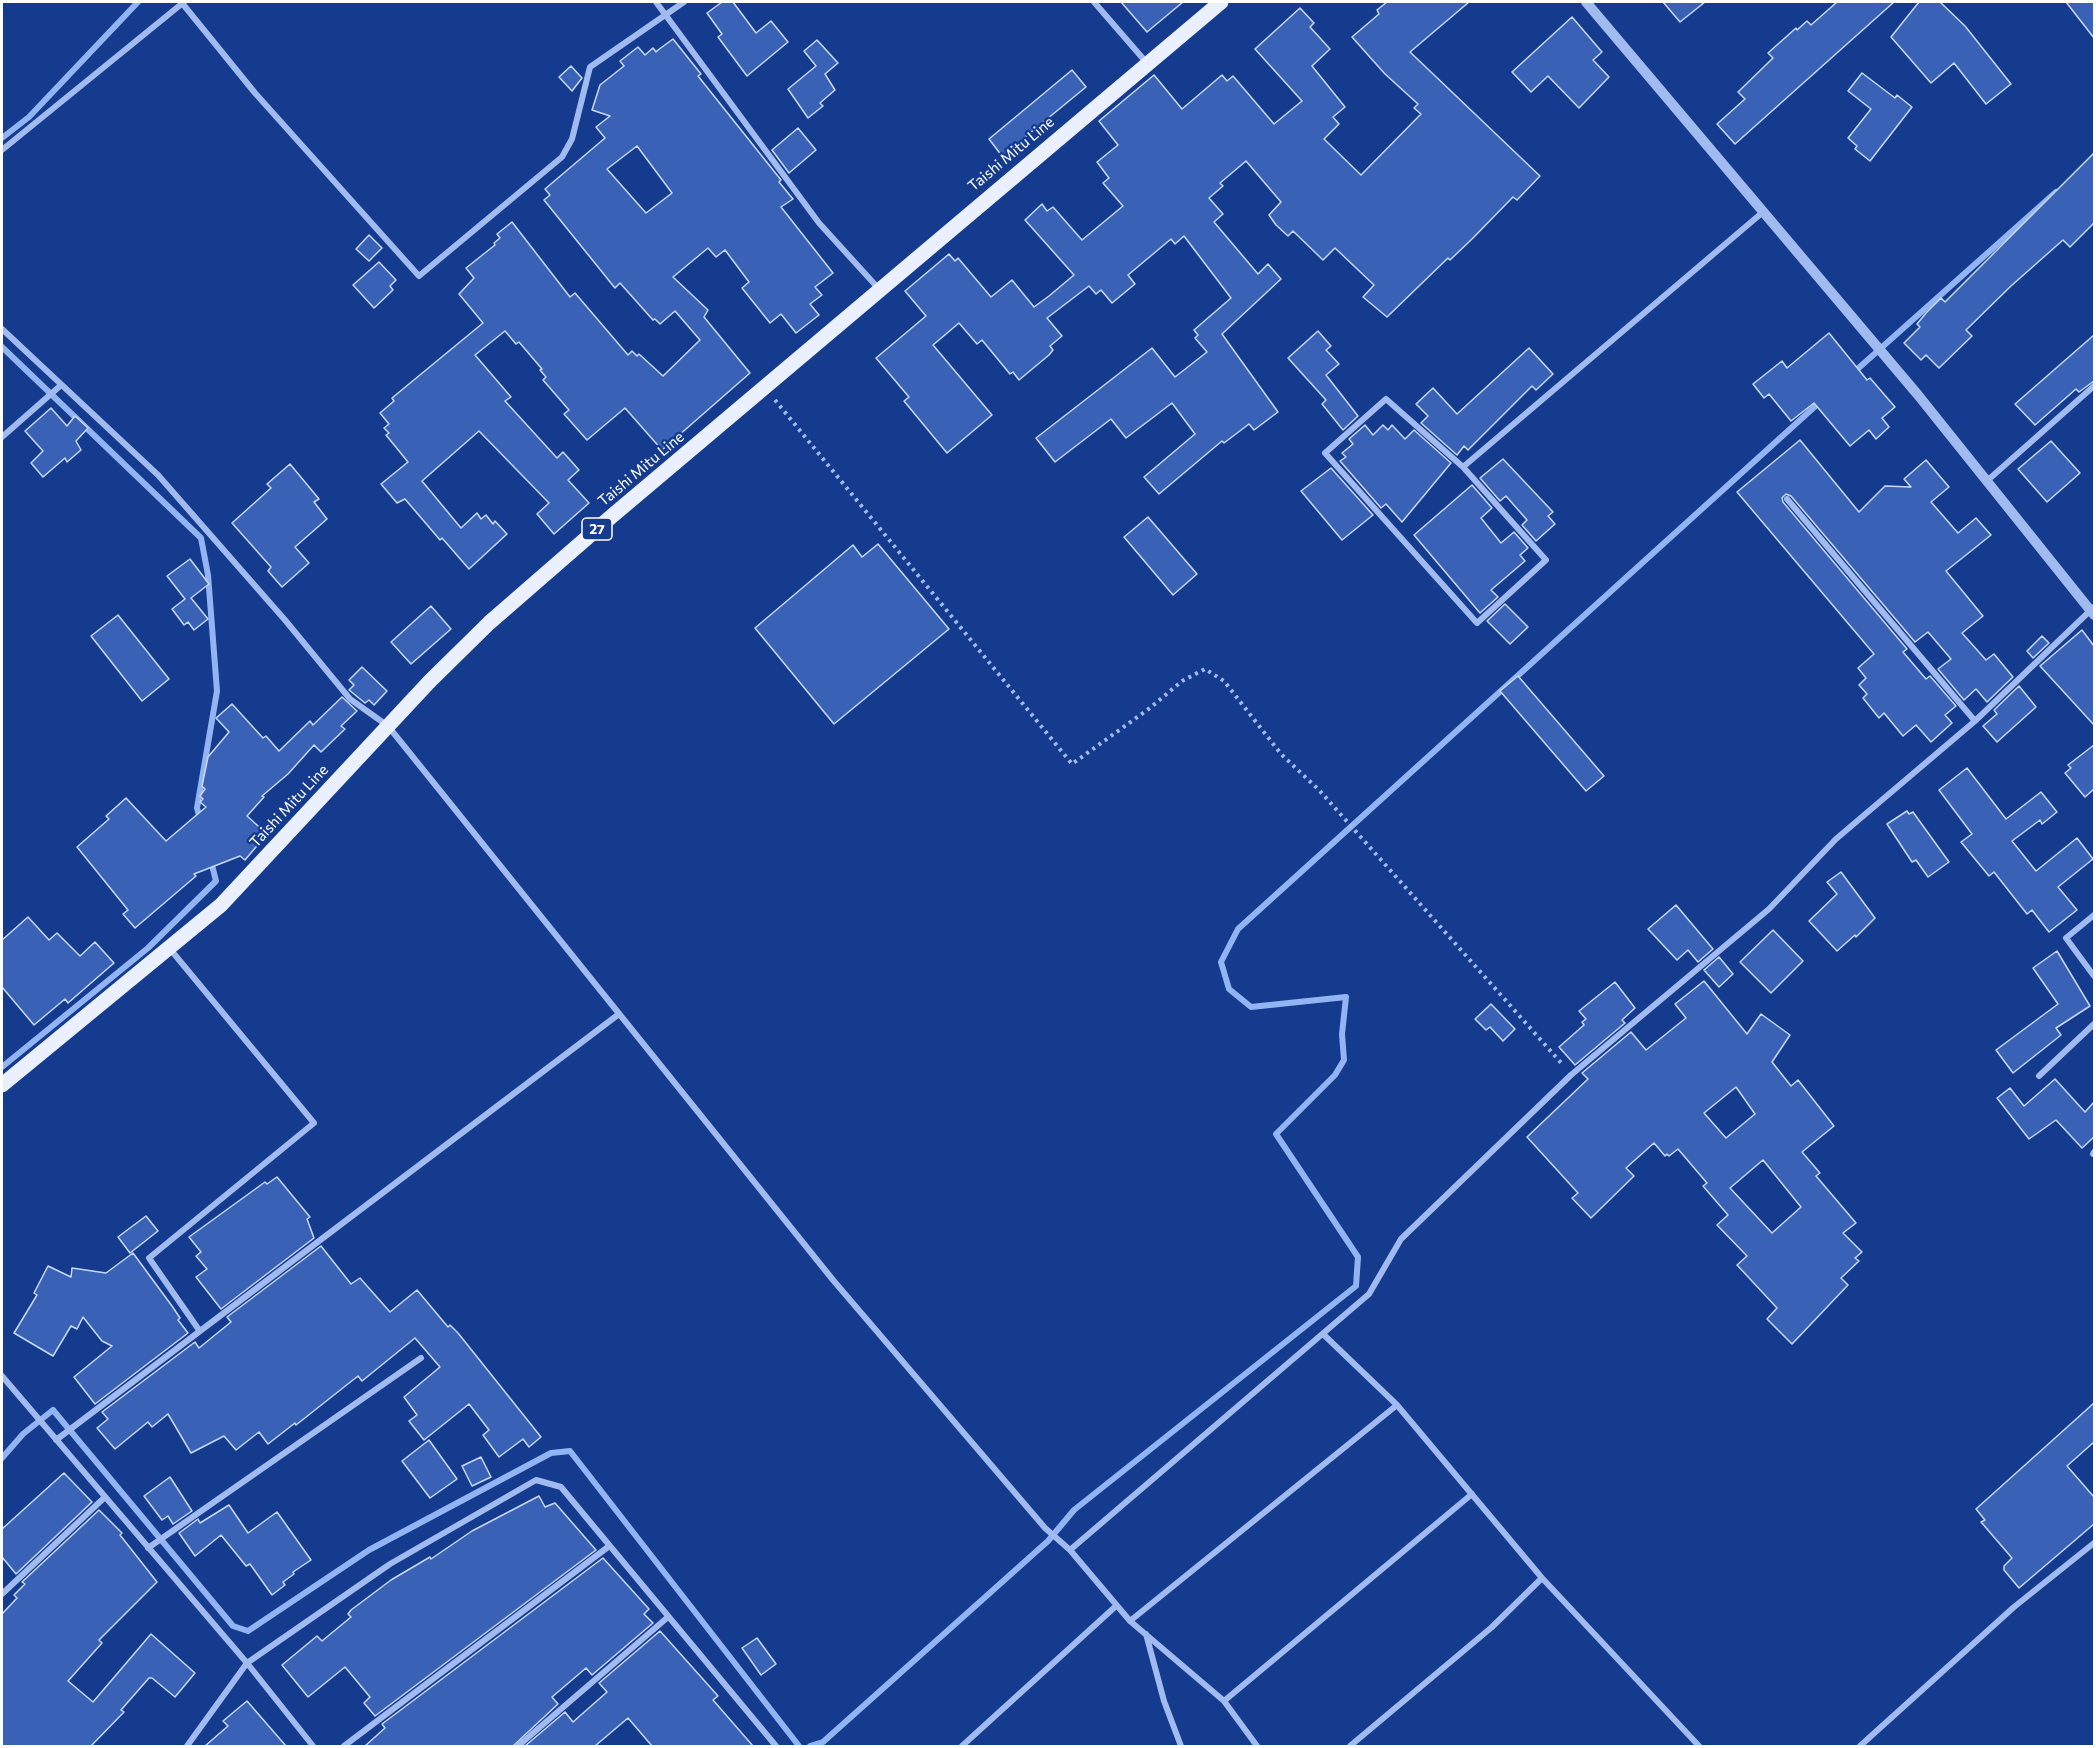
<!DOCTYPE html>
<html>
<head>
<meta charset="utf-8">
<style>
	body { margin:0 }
	#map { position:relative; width:2096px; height:1748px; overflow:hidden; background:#153b8f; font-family:Commissioner,sans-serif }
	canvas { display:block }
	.frame { position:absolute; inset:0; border:3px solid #fff; pointer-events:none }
</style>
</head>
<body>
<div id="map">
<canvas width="2096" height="1748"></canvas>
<div class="frame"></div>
</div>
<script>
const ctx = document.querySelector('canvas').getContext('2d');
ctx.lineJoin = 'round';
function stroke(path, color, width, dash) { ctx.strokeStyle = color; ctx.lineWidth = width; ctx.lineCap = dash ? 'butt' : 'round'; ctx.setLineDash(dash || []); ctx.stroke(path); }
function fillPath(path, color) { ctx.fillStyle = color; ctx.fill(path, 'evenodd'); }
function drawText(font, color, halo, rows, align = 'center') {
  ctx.font = font + ' Commissioner,sans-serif'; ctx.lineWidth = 5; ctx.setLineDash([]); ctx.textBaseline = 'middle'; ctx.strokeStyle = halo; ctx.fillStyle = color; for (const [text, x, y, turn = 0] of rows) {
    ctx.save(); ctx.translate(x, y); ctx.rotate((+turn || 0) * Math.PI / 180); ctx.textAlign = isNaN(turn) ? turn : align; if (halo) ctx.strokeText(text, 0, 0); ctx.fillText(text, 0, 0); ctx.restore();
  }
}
stroke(new Path2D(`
	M2 138 29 117 138 2
	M2 347 201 538 208 575 217 691 197 808 200 819
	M1853 373 2056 192
	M2 1067 148 948 216 881 211 861
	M2 1458 23 1434 53 1410 233 1626 248 1631 369 1550 551 1453 570 1451 799 1746
	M810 1746 823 1742 1048 1541 1074 1510 1356 1286 1358 1257 1276 1134 1335 1075 1344 1060 1342 1034 1346 997 1251 1007 1229 989 1221 962 1238 929 1821 401`), '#93b4f3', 6);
const building = new Path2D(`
	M722 2H733L756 33 771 21 788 42 747 76 718 37 722 34 707 13Z
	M1121 2H1183L1147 32Z
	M1387 2H1469L1410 52 1540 176 1517 200 1513 197 1472 239 1450 260 1448 258 1387 317 1363 297 1374 285 1335 248 1323 260 1293 231 1288 236 1276 225 1269 215 1281 202 1246 161 1220 183 1223 186 1209 198 1223 214 1214 222 1258 274 1268 264 1281 279 1222 334 1278 412 1254 430 1249 424 1224 443 1222 441 1159 494 1144 477 1195 434 1172 403 1126 438 1111 419 1055 462 1036 438 1152 348 1175 377 1207 352 1195 338 1198 335 1194 330 1231 298 1184 236 1175 244 1171 239 1128 275 1135 284 1112 303 1101 290 1096 294 1089 286 1047 318 1062 336 1050 346 1053 350 1049 355 1019 380 1013 372 1010 374 982 340 977 344 959 323 933 345 992 415 947 453 904 401 909 397 876 358 926 316 905 291 949 254 955 261 958 258 991 297 1012 280 1034 307 1049 296 1074 275 1025 220 1042 204 1047 211 1053 207 1082 240 1123 206 1103 183 1109 178 1097 162 1118 145 1099 121 1154 75 1182 109 1222 75 1227 81 1233 76 1274 124 1302 101 1255 49 1300 8 1314 23 1310 27 1330 49 1312 66 1345 107 1333 117 1339 124 1324 139 1361 175 1421 114 1414 108 1418 104 1385 74 1352 37 1379 14 1377 10Z
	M1663 2H1705L1680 22Z
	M1837 2H1894L1735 144 1717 124 1745 99 1738 92 1773 58 1768 53 1796 28 1797 30 1807 21 1811 25Z
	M1919 2H1940L1965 26 2011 84 1986 104 1954 63 1931 83 1891 37Z
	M2066 2H2094V38Z
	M1572 17 1602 52 1593 60 1609 77 1579 108 1548 76 1531 92 1512 72Z
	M673 39 701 74 698 76 781 180 779 182 793 199 781 207 833 273 815 287 822 295 810 304 819 315 796 333 781 314 770 323 742 288 749 282 725 250 716 257 708 248 673 277 708 310 704 317 750 373 662 450 625 408 587 440 564 414 569 410 543 380 546 377 540 370 542 369 519 342 516 344 505 331 475 355 511 397 505 401 557 458 563 452 579 470 568 480 589 503 554 534 537 514 549 503 479 431 422 481 461 528 477 513 481 519 486 515 493 524 495 521 507 534 469 569 442 538 440 540 405 499 397 503 381 484 408 462 386 435 389 433 384 428 389 424 380 413 394 401 392 398 483 323 459 294 474 278 466 268 495 245 494 243 500 238 497 234 512 222 570 297 575 293 628 355 632 351 637 356 639 354 663 376 700 340 675 311 660 324 655 319 653 320 620 283 615 288 544 200 550 195 545 189 605 138 596 127 610 116 592 110 600 85 624 66 620 61 638 47 645 55 653 48 656 52 658 50ZM637 146 672 193 646 213 607 169Z
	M817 40 838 63 825 74 835 90 820 103 823 106 808 118 788 89 816 66 804 51Z
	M571 66 582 78 572 91 559 77Z
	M1072 70 1086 87 1002 156 989 139Z
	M1862 73 1895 98 1897 95 1912 107 1870 161 1855 149 1857 146 1848 138 1871 109 1848 91Z
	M798 128 816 150 789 173 772 150Z
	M2094 153V223L2070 247 2063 240 2011 286 1966 330 1972 336 1939 368 1926 355 1921 360 1904 343 1920 327 1917 324 1926 313 1941 298 1945 302Z
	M369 235 382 248 369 261 356 249Z
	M379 262 396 280 390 286 393 290 374 308 353 285Z
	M1318 331 1331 346 1326 350 1339 364 1326 375 1358 416 1343 430 1322 404 1326 400 1288 358Z
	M1829 333 1867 380 1870 378 1895 407 1882 418 1889 427 1876 439 1869 430 1850 446 1814 403 1791 421 1769 394 1764 398 1753 384 1782 361 1787 368Z
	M2094 335V381L2079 392 2076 389 2035 425 2015 404Z
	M1529 348 1553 374 1536 390 1532 386 1468 450 1464 446 1457 455 1421 423 1428 416 1416 404 1433 388 1457 414Z
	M51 408 67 426 75 416 88 428 76 441 81 450 67 462 65 458 43 477 31 463 43 451 25 431Z
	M1365 425 1373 435 1383 425 1388 430 1392 425 1405 439 1414 430 1451 463 1402 522 1386 504 1381 508 1340 461 1346 457 1342 453 1353 444 1349 439Z
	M1800 440 1859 512 1885 486 1911 487 1904 479 1926 460 1949 487 1931 502 1958 533 1976 518 1991 535 1946 571 1983 616 1962 633 1986 660 1994 654 2013 677 1987 702 1976 689 1964 700 1938 669 1951 659 1928 632 1915 642 1791 496 1786 494 1782 498 1783 502 1907 649 1903 652 1926 679 1930 676 1956 706 1945 715 1952 723 1931 742 1916 725 1903 736 1884 713 1879 718 1863 698 1867 694 1859 685 1866 678 1858 668 1874 654 1737 492Z
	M2051 441 2080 473 2047 502 2018 469Z
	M1503 459 1553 512 1548 516 1555 524 1536 541 1522 525 1527 520 1506 496 1500 501 1480 478Z
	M290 464 319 499 314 502 327 519 295 547 309 563 282 587 268 571 271 567 232 523 271 488 267 484Z
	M1331 468 1373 515 1342 540 1301 491Z
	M1472 485 1492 508 1481 518 1501 543 1514 532 1528 548 1520 555 1525 561 1491 590 1498 597 1480 613 1414 535Z
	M1148 517 1197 574 1173 595 1124 537Z
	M878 544 949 629 834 724 755 628 853 545 862 557Z
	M190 559 209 584 191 598 208 619 194 630 188 622 184 625 172 609 185 599 167 576Z
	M1505 604 1528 627 1510 644 1487 621Z
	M431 606 451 629 411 664 391 642Z
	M118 615 169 679 142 701 91 636Z
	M2082 630 2094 646V725L2040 666Z
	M2042 636 2049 643 2033 658 2027 651Z
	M362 667 387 691 374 705 369 700 365 703 349 690 354 685 349 680Z
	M1518 676 1604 776 1586 791 1500 691Z
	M2019 686 2036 707 1997 742 1983 726 1997 714 1994 710Z
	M342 697 357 711 341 726 345 729 321 752 314 745 288 774 262 796 264 797 247 816 267 834 245 860 240 856 194 874 196 876 135 928 123 914 128 910 77 847 109 819 106 816 126 798 166 841 206 807 200 802 203 799 200 796 205 789 202 786 208 757 229 732 216 718 232 704 263 738 266 736 279 751 310 721 313 725Z
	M2094 745V789L2085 797 2065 773 2071 768 2068 765Z
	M1967 768 2006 819 2041 792 2057 812 2042 824 2040 820 2012 841 2036 871 2077 838 2093 859 2058 887 2077 910 2049 932 2032 910 2027 914 1994 872 1989 876 1961 842 1972 834 1939 790Z
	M1907 811 1909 814 1913 812 1949 862 1928 877 1916 860 1912 862 1887 824Z
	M1841 872 1875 918 1856 937 1855 935 1837 951 1809 921 1837 894 1827 882Z
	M1676 905 1713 949 1698 962 1688 950 1677 960 1648 929Z
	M28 917 49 940 57 933 80 956 95 942 114 963 68 1003 65 999 34 1025 2 987V940Z
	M1773 930 1803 961 1771 993 1740 962Z
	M2057 951 2090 1006 2056 1028 2061 1035 2013 1073 1996 1050 2058 1004 2033 968Z
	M1719 957 1733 974 1719 987 1704 970Z
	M1704 981 1747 1034 1761 1014 1790 1035 1772 1062 1791 1086 1798 1080 1834 1126 1802 1152 1820 1173 1816 1176 1856 1223 1843 1233 1862 1252 1855 1258 1859 1261 1841 1278 1848 1285 1792 1344 1767 1319 1777 1308 1737 1265 1747 1256 1717 1225 1728 1215 1703 1186 1707 1183 1678 1149 1669 1156 1667 1154 1665 1156 1654 1143 1626 1168 1634 1176 1591 1218 1572 1198 1578 1193 1527 1137 1588 1079 1582 1073 1631 1032 1646 1050 1686 1018 1675 1004ZM1736 1087 1755 1114 1726 1138 1704 1113ZM1763 1160 1801 1207 1772 1233 1730 1188Z
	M1615 982 1635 1008 1622 1020 1625 1023 1575 1065 1559 1047 1584 1025 1582 1022 1586 1019 1579 1011Z
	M1491 1004 1515 1029 1503 1041 1490 1027 1486 1030 1475 1019Z
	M2055 1079 2085 1112 2094 1102V1137L2082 1148 2056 1120 2029 1139 1997 1098 2010 1088 2024 1106Z
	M277 1177 310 1217 307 1219 314 1238 221 1309 196 1277 207 1269 196 1256 201 1252 189 1237 265 1182 267 1184Z
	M146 1216 158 1231 130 1253 118 1237Z
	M321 1246 351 1284 360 1278 390 1312 417 1290 448 1327 450 1325 458 1333 541 1437 529 1447 523 1439 499 1457 483 1435 489 1430 469 1404 424 1440 409 1421 417 1415 404 1397 440 1367 415 1338 362 1381 358 1376 296 1425 295 1423 268 1444 259 1432 236 1450 224 1436 191 1453 168 1414 152 1427 148 1422 115 1449 97 1428 108 1419 102 1412 195 1342 199 1348 231 1322 227 1317Z
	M133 1253 172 1306 180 1318 178 1320 188 1333 95 1404 74 1377 112 1346 102 1341 83 1317 77 1329 71 1326 53 1356 14 1333 37 1295 34 1293 48 1266 71 1277 72 1268 106 1273Z
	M2094 1403V1442L2067 1466 2094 1497V1524L2019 1588 2004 1570V1566L2012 1558 1981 1522 1985 1520 1976 1509Z
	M429 1440 457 1479 430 1498 402 1461Z
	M481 1457 491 1477 472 1486 462 1466Z
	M64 1473 92 1502 16 1574 2 1557V1529Z
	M170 1477 192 1511 173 1524 168 1516 162 1520 144 1496Z
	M539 1496 545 1507 555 1503 596 1550 375 1716 364 1703 370 1697 345 1667 308 1697 282 1665 317 1636 322 1641 351 1617 348 1614 351 1610 391 1580 430 1557 431 1559 472 1531Z
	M229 1505 248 1533 277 1512 311 1560 293 1572 294 1574 283 1582 285 1585 272 1595 250 1564 246 1566 221 1535 195 1556 179 1533 198 1519 200 1523Z
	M99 1510 122 1533 120 1535 157 1582 99 1640 102 1643 68 1681 93 1702 151 1634 195 1673 175 1697 152 1678H149L121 1710 124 1712 91 1746H2V1614L17 1598 14 1595 25 1584 22 1582Z
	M603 1558 649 1609 644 1614 653 1623 592 1675 586 1668 552 1697 558 1704 513 1746H365L385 1728 382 1724Z
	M660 1631 718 1696 713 1700 753 1746H652L628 1718 595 1746H525L565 1712 573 1722 607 1692 599 1683Z
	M757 1638 776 1664 761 1675 742 1648Z
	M247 1701 286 1746H205L228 1726 223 1721Z`);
fillPath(building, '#3962b6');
stroke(building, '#c8d9fc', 1.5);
stroke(new Path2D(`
	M775 400 1072 764 1150 708 1182 681 1205 669 1224 681 1281 754 1319 790 1563 1065`), '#a1bbf0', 4, [3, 4.5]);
stroke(new Path2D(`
	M656 2 819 223 879 289
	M1094 2 1146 62
	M182 3 255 93 419 276 562 157 572 139 590 67 684 2
	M2 150 184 2
	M2 329 158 475 285 620 350 699 388 726 833 1280 1045 1528 1070 1550 1130 1621 1224 1701 1257 1746
	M1386 399 1463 467 1546 560 1477 623 1325 453Z
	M2 437 60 386
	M1463 467 1763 212
	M1988 480 2094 386
	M1787 499 1975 721
	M2094 915 2066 938 2094 976
	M170 949 314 1123 149 1258 199 1330
	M2039 1076 2094 1024
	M2093 1154 2094 1152
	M1323 1334 1397 1405 1542 1578 1699 1746
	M2 1376 247 1663 313 1746
	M56 1440 619 1014
	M148 1548 421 1358
	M1070 1550 1369 1294 1401 1239 1571 1075 1769 909 1836 839 1975 721 2094 607
	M2 1594 105 1497
	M1130 1621 1397 1405
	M1146 1634 1164 1701 1181 1746
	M1224 1701 1472 1494
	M187 1746 247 1663 390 1564 536 1480 561 1487 776 1746
	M344 1746 608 1547
	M518 1746 668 1617
	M962 1746 1116 1606
	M1350 1746 1492 1627 1542 1578
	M1860 1746 2014 1607 2094 1543`), '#a1bbf0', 6);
stroke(new Path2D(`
	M1586 2 1918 395 2094 615`), '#a1bbf0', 10);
stroke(new Path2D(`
	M2 1085 221 905 430 681 489 623 612 516 1221 2`), '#eaf0ff', 15);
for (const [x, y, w] of [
	[597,529,30]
]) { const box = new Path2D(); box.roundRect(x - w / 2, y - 11, w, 22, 4.5); ctx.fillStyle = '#153b8f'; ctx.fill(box); stroke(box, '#fff', 1.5); }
drawText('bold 14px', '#fff', null, [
	["27",597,529]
]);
drawText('15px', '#fff', '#153b8f', [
	["Taishi Mitu Line",1011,154,-40],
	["Taishi Mitu Line",641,469,-40],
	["Taishi Mitu Line",289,806,-47]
]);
</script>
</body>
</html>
